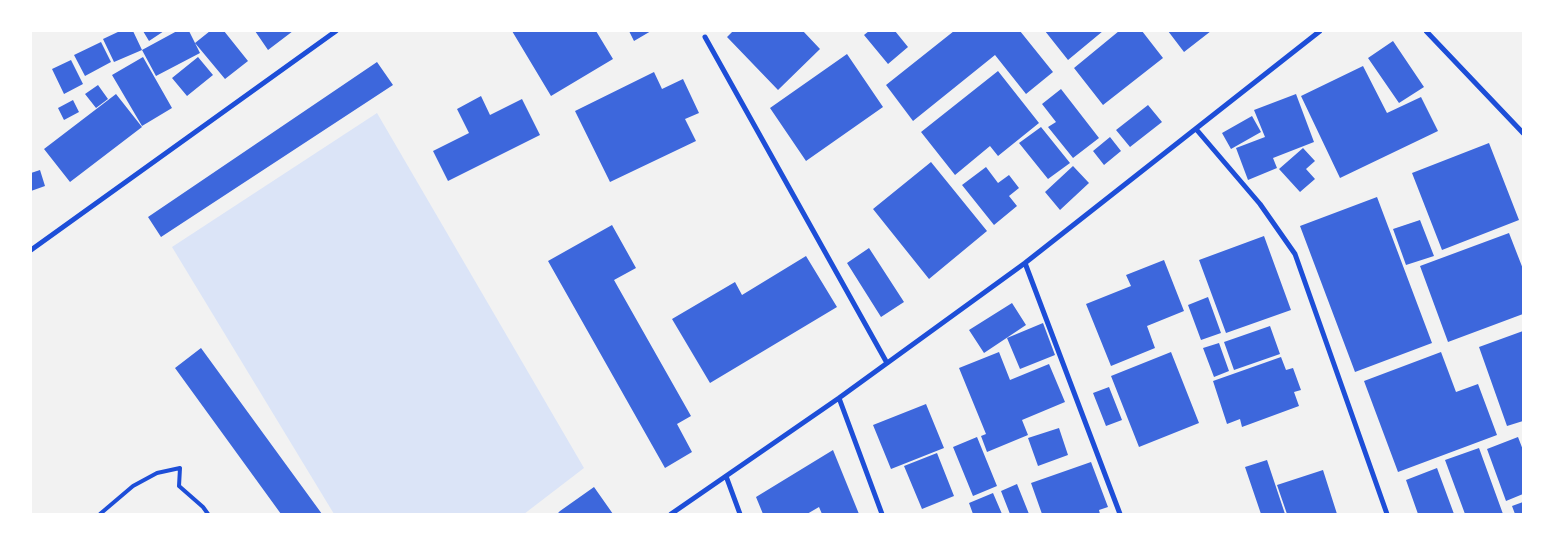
<!DOCTYPE html>
<html>
<head>
<meta charset="utf-8">
<style>
	body { margin:0 }
	#map { position:relative; width:1554px; height:545px; overflow:hidden; background:#f2f2f2; font-family:Poppins,sans-serif }
	canvas { display:block }
	.frame { position:absolute; inset:0; border:32px solid #fff; pointer-events:none }
</style>
</head>
<body>
<div id="map">
<canvas width="1554" height="545"></canvas>
<div class="frame"></div>
</div>
<script>
const ctx = document.querySelector('canvas').getContext('2d');
ctx.lineJoin = 'round';
function fillPath(path, color) { ctx.fillStyle = color; ctx.fill(path, 'evenodd'); }
function stroke(path, color, width, dash) { ctx.strokeStyle = color; ctx.lineWidth = width; ctx.lineCap = dash ? 'butt' : 'round'; ctx.setLineDash(dash || []); ctx.stroke(path); }
fillPath(new Path2D(`
	M377 113 584 468 524 514H334L172 247Z`), '#dbe4f7');
fillPath(new Path2D(`
	M120 31H133L142 50 114 62 103 39Z
	M143 31H164L149 41Z
	M177 31H189L200 53 156 76 142 50Z
	M210 31H224L248 61 225 79 195 43Z
	M255 31H293L268 50Z
	M512 31H596L613 59 551 96Z
	M629 31H651L634 41Z
	M733 31H803L820 49 778 90 727 37Z
	M869 31H895L908 47 888 64 864 35Z
	M954 31H1020L1053 72 1026 94 995 55 913 121 886 85Z
	M1045 31H1103L1068 60Z
	M1119 31H1142L1163 58 1103 105 1074 68Z
	M1168 31H1211L1184 52Z
	M1393 41 1424 87 1399 103 1368 58Z
	M101 42 111 62 85 76 74 55Z
	M847 54 883 107 806 161 770 108Z
	M143 57 172 108 142 126 112 75Z
	M198 57 213 75 187 96 172 78Z
	M71 60 83 84 64 94 52 69Z
	M377 62 393 85 161 237 148 217Z
	M1363 66 1387 113 1421 97 1438 131 1340 178 1301 96Z
	M998 71 1039 123 998 156 990 146 955 175 921 132Z
	M654 72 662 89 683 79 699 113 685 119 696 141 610 182 575 111Z
	M98 85 108 99 96 108 85 94Z
	M1061 89 1099 138 1073 158 1048 127 1056 122 1042 104Z
	M116 94 142 127 70 182 44 149Z
	M1296 94 1314 142 1273 158 1277 168 1248 180 1236 148 1265 137 1254 110Z
	M481 96 490 115 522 99 540 135 448 181 433 151 469 133 457 109Z
	M73 100 79 112 64 120 58 108Z
	M1148 105 1162 122 1130 147 1116 130Z
	M1252 116 1261 132 1231 149 1222 133Z
	M1041 127 1070 163 1048 179 1019 143Z
	M1110 137 1121 151 1104 165 1093 151Z
	M1489 143 1519 220 1442 250 1412 173Z
	M1303 148 1315 161 1306 169 1315 179 1300 192 1279 169Z
	M931 162 987 231 929 279 873 209Z
	M1073 166 1089 183 1060 210 1045 192Z
	M986 167 998 183 1009 175 1019 188 1009 196 1017 206 994 225 962 185Z
	M40 170 45 186 31 191V173Z
	M1377 197 1432 343 1355 372 1300 226Z
	M1420 220 1434 256 1406 265 1393 229Z
	M612 225 636 268 614 280 691 416 677 424 692 452 665 468 548 261Z
	M1509 233 1523 269V314L1448 342 1420 266Z
	M1264 236 1291 310 1226 333 1199 260Z
	M869 248 904 302 881 317 847 263Z
	M806 256 837 307 710 383 672 319 735 282 742 295Z
	M1164 260 1184 311 1147 326 1155 348 1111 366 1086 304 1131 286 1126 275Z
	M1208 297 1221 333 1201 340 1188 305Z
	M1012 303 1026 325 984 353 969 330Z
	M1043 323 1055 355 1020 369 1007 338Z
	M1270 326 1280 354 1234 370 1224 342Z
	M1523 331V421L1507 426 1479 347Z
	M1219 343 1229 371 1214 377 1203 348Z
	M201 348 322 514H281L175 368Z
	M999 352 1010 380 1049 364 1065 402 1022 420 1028 435 987 452 981 436 986 434 959 368Z
	M1171 352 1199 423 1139 447 1111 376Z
	M1441 352 1456 392 1478 384 1497 435 1398 472 1364 381Z
	M1281 357 1286 370 1293 368 1301 390 1294 392 1299 406 1242 427 1240 419 1227 424 1213 381Z
	M1109 387 1122 420 1106 426 1093 393Z
	M926 404 944 448 891 469 873 425Z
	M1059 428 1068 455 1038 466 1028 438Z
	M977 437 997 486 973 496 953 447Z
	M1518 437 1523 450V494L1506 501 1487 449Z
	M1479 448 1503 514H1465L1445 460Z
	M833 450 859 514H822L819 507 807 514H763L756 497Z
	M937 453 954 496 922 509 904 466Z
	M1267 460 1285 514H1261L1245 467Z
	M1091 462 1108 507 1099 510 1100 514H1042L1031 483Z
	M1437 468 1454 514H1418L1406 480Z
	M1323 470 1337 514H1287L1277 485Z
	M1017 484 1029 514H1010L1001 491Z
	M594 487 613 514H557L560 511Z
	M993 493 1002 514H973L969 503Z
	M1523 502V514H1515L1512 506Z`), '#3d67dc');
stroke(new Path2D(`
	M100 514 133 486 157 473 180 468 179 486 203 507 208 514`), '#1d4ed8', 4);
stroke(new Path2D(`
	M1426 31 1523 133
	M705 37 887 363
	M1196 129 1260 204 1295 254 1387 514
	M31 250 336 31
	M1025 263 1120 514
	M839 398 882 514
	M726 476 740 514
	M671 514 839 398 1025 263 1320 31`), '#1d4ed8', 5);
</script>
</body>
</html>
